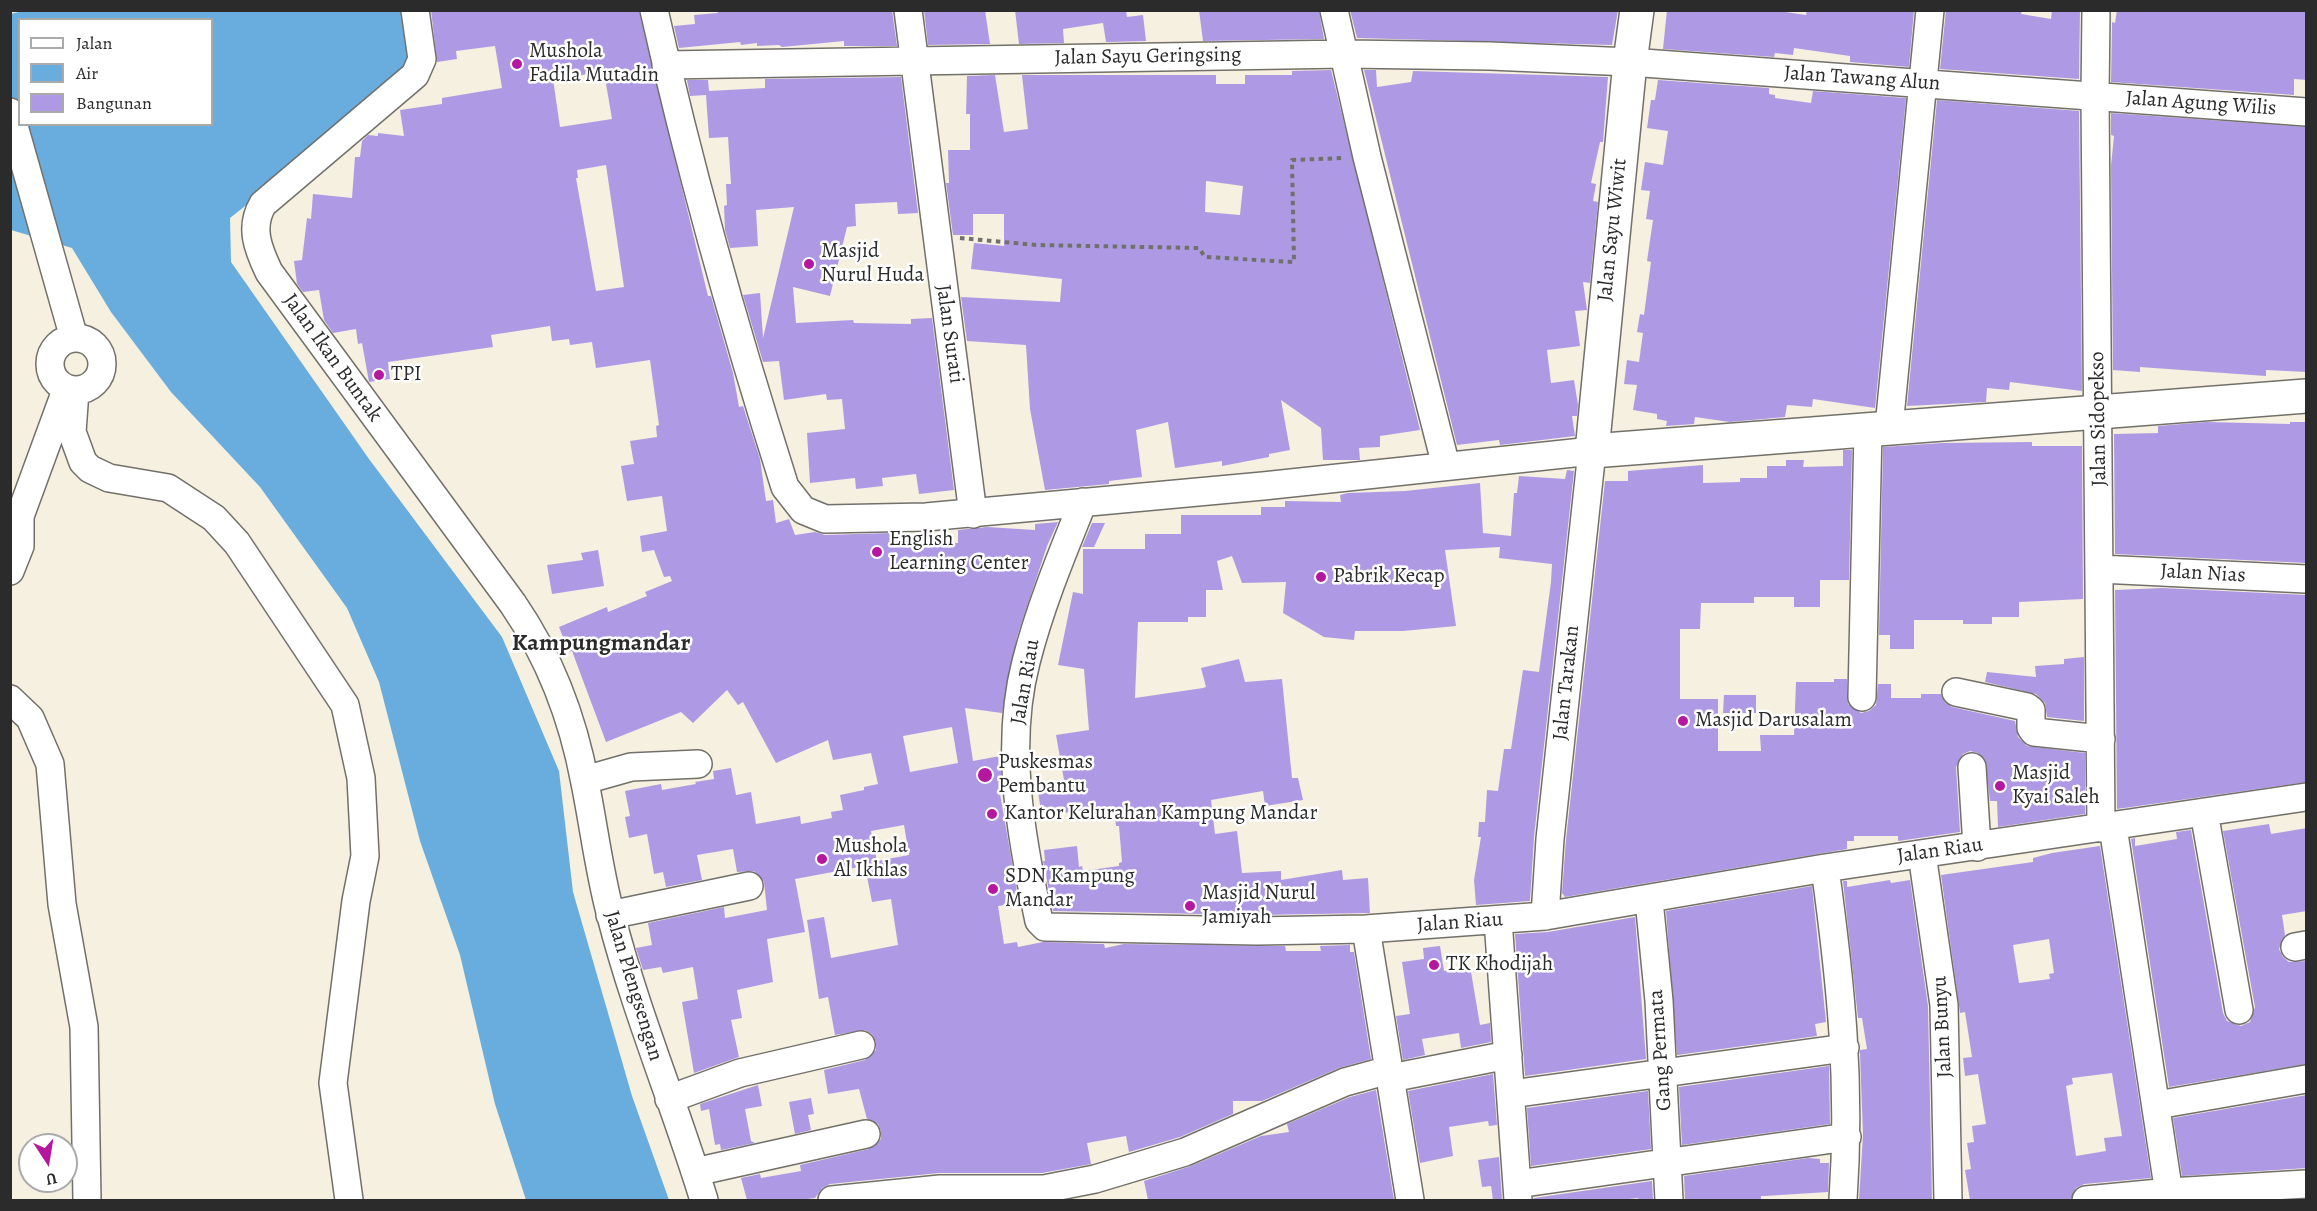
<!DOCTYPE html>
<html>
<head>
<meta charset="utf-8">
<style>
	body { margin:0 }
	#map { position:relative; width:2317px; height:1211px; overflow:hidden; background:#f5f0df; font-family:Alegreya,serif }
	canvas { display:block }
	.frame { position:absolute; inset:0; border:12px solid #2b2b2b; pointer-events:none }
	.legend { position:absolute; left:18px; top:18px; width:195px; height:108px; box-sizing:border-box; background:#fff; border:2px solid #aaa; margin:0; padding:8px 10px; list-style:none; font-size:18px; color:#2b2b2b }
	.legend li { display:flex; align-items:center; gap:12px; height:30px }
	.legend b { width:30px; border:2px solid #aaa }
	.north { position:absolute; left:18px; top:1133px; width:60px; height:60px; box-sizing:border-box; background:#fff; border:2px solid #aaa; border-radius:50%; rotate:168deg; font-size:16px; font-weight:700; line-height:24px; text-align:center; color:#2b2b2b }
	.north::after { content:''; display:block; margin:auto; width:21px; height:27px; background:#b5179e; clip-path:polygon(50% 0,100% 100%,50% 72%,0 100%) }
</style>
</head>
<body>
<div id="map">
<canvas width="2317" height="1211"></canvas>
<div class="frame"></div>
<ul class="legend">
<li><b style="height:8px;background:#fff"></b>Jalan</li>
<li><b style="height:16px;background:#68adde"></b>Air</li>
<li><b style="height:16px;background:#ae9ae4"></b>Bangunan</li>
</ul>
<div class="north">U</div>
</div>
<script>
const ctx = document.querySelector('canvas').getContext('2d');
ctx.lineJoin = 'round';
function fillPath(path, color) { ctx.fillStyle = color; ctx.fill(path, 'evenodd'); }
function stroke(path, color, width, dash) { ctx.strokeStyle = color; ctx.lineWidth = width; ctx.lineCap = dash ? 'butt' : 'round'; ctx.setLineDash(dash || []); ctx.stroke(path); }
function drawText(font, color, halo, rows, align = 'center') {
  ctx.font = font + ' Alegreya,serif'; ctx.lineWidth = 5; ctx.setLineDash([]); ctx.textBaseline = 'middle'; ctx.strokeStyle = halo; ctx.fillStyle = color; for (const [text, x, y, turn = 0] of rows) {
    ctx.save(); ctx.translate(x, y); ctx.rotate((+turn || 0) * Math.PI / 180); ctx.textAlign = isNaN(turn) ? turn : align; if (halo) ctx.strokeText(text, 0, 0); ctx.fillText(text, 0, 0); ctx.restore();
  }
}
fillPath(new Path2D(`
	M28 10 402 11 411 50 405 79 230 218 231 262 369 459 502 637 559 771 573 892 632 1096 669 1200H526L495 1104 460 955 420 841 379 682 347 608 260 487 171 392 111 312 72 248 11 230 10 14ZM20 20H212V124H20Z`), '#68adde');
fillPath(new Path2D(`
	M431 10H639L708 296H711L733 373 739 407 743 406 760 459 766 501 773 500 776 523 789 519 795 535 815 532 825 535 891 533 924 538V541L958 543V530L987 527 1035 530V524L1058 522 1047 546 1017 637 1002 713 965 708 973 761 1000 756 1002 788H999L1019 903 998 906 1004 944 1017 942 1018 947 1043 942 1104 944 1105 948 1124 944 1285 946 1286 951H1321L1320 946 1350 945V952H1354L1371 1059 1339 1068 1262 1101H1233V1114L1180 1137 1129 1152 1126 1136 1087 1143 1091 1164 1042 1173H939L830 1184 822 1188 815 1198 799 1200H747L741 1178 760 1174 761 1178 801 1171 800 1165 869 1149 881 1139V1131L878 1124 867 1119 859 1089 828 1094 824 1070 865 1060 876 1050V1042L872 1034 865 1030 835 1035 828 997 819 999 807 920 824 917 831 958 898 945 891 899 872 902 865 866 795 879 805 932 767 939 773 982 737 990 742 1018 731 1020 739 1057 694 1073 682 1002 698 999 693 967 663 973 661 967 643 970 636 948 652 945 648 923 724 907 725 918 767 910 764 882 754 871 737 872 733 849 697 855 702 880 666 887 663 872 654 874 647 834 629 838 625 817 630 816 625 791 661 784 662 790 696 784 695 782 714 779 713 771 731 768 736 795 751 792 756 824 800 816 801 824 832 818 831 812 843 810 840 795 864 790V787L878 784 871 753 833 760 828 740 776 763 743 702 738 705 727 690 693 723 681 712 606 742 572 651 569 652 559 627 607 607 608 612 647 596 645 592 672 581 670 576 664 577 654 550 642 552 640 536 667 531 662 496 627 501 621 466 634 464 630 441 657 437 656 426 659 425 650 360 596 368 592 342 570 345 569 339 552 341 550 326 491 335 493 347 388 362 390 379 369 382 362 343 358 344 356 329 333 333 324 320 319 290 303 292 297 284 294 261 302 260 307 218 311 219 313 194 352 198 355 157H360L362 141 368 135 378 136V133L404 136 400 110 442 104V98L502 88 495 46 456 51 457 59 437 62ZM604 72 612 119 560 127 553 79ZM606 165 624 287 596 291 576 178H578L577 170ZM952 727 958 763 910 772 903 736ZM904 825 909 855 877 861 871 831Z
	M717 10H892L897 46H844V41L782 47 779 45 757 46V43L741 45 740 42 679 48 674 26 695 24 694 15 718 13Z
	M924 10H985L990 44 928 45Z
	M1015 10H1126L1127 17 1143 15 1146 41 1106 42 1103 23 1063 29 1064 43 1019 44Z
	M1199 10H1319L1324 39 1203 41Z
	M1350 10H1618L1612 45 1357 38Z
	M1667 10H1772L1806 15 1807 10H1914L1909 67 1850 62V56L1794 48 1793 55 1775 53 1774 57 1663 49Z
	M1946 10H2022L2021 14 2051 19 2052 10H2080L2079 79 1940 69Z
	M2117 10H2307V80L2294 79V95L2111 82 2112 27V22L2115 23Z
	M1331 70 1420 430 1380 436V447L1359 448 1360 460H1323L1321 428 1281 400 1290 450 1269 454V457L1222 466V461L1175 468 1168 422 1136 430 1142 477 1109 481V484L1045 490 1030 409 1026 345 967 341 961 297 1060 302 1062 279 971 269 974 243 1004 246V214H973V235H953L946 183H949L948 150H970V114H966L967 76 995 75 1004 132 1028 129 1022 75H1216V84H1245V75H1292V71ZM1206 181 1243 186 1240 215 1205 212Z
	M1364 70H1376L1377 87 1411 82 1413 71 1608 77 1603 142H1600L1591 183 1596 184 1593 201 1598 202 1590 283 1583 282 1587 310 1575 311 1580 346 1547 350 1551 383 1574 380 1578 405 1577 416H1572L1575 436 1500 445 1499 440 1457 445Z
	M901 77 918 213 898 214 897 202 855 204 856 226 847 227 830 296 793 287 796 323 853 320 854 323 911 324V319L932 318 954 490 919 494 916 474 882 478 883 486 856 489 855 478 810 483 807 433 845 429 842 399 827 400 826 394 784 400 779 361 763 362 743 295 760 293 763 338 794 207 756 210 758 246 730 248 725 230 724 206 727 205 726 184H731L728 137 709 138 706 95 690 96 687 80H708L709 91 765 88V79Z
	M1658 80 1769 88V94L1775 95V98L1811 103 1813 91 1906 98 1875 408 1813 399 1812 407 1787 405 1785 417 1730 422 1695 417 1694 424 1666 426 1667 421 1657 419V414L1633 410 1637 385 1624 384 1627 360 1639 362 1643 333 1637 332 1640 314 1644 315 1651 262 1647 261 1653 220 1646 219 1650 191 1641 190 1645 162 1663 165 1668 131 1647 128 1651 100H1655Z
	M1937 100 2079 111 2082 391 2010 382 2009 390 1987 388 1986 402 1907 406Z
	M2111 113 2307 127V372L2266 370V376L2140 367V372L2113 370 2111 166 2114 136 2111 135Z
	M2207 422 2290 424V422H2307V563L2115 554 2114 434 2158 433V426Z
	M2032 442V446H2082L2083 599 2019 602V617H1992V624H1963V620H1914V649H1890V635H1879L1883 447 1942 443Z
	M1843 450H1852L1849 580H1820V607H1794V597H1754V603H1701L1700 629H1680V699H1718V751H1761L1760 735H1794L1796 682H1834V679H1847L1848 704 1861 713 1869 711 1876 705 1878 684H1891V698H1921V694H1941L1945 703 1952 707 2015 721 2018 737 2027 746 2085 753V814L1998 827 1997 801H1990L1985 759 1978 753 1970 751 1963 754 1956 767 1960 832 1898 841V836H1854V841H1847V849L1565 897 1562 893 1566 840 1605 481H1628V471L1703 465V483L1740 482V478H1767V466H1786V460H1804L1803 467 1843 466Z
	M1567 470 1574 471 1534 837 1530 901 1476 905 1474 880 1481 837H1478L1479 822H1485L1487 790 1498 791 1504 749H1511L1523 670 1539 672 1551 582 1552 564 1499 558 1500 547 1445 550 1456 626 1403 631H1355L1354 640 1324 637 1283 613 1286 582 1242 583 1232 556 1217 561 1223 590H1206V617H1188V622H1138L1135 698 1203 688 1206 687 1201 668 1239 659 1245 682 1282 679 1292 778H1298L1303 800 1265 806 1263 791 1211 800 1215 834 1237 831 1242 873 1281 871V880L1342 870 1343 880 1368 878 1370 913 1257 915 1053 911 1043 861H1045L1044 850 1077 846 1079 867 1082 866 1083 871 1119 866V863L1122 862 1119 826H1116L1114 806 1063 813 1062 809 1041 812 1037 784 1064 780 1056 735 1089 730 1084 669 1058 665 1073 592 1083 594V549H1145V534H1181V515H1261V507H1285V501L1341 502 1340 495 1348 493 1405 491 1480 483 1483 533 1511 536 1514 493H1517L1519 476 1565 479Z
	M1092 523H1105L1094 547H1082Z
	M598 550 604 586 552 594 547 565 583 560 581 553Z
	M2162 588 2307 595V782L2117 809 2115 590Z
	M2084 657V721L2047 717 2045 703 2036 694 1985 682 1987 672 2036 677 2035 666 2064 664V659Z
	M1724 695H1756V713H1723Z
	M2269 824 2271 834 2307 828V911L2282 915 2285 935 2279 949 2283 957 2289 962 2307 961V1064L2169 1087 2131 839 2135 838V846L2177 839 2176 832 2191 830 2223 1013 2227 1021 2241 1026 2250 1022 2255 1007 2223 831Z
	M2100 846 2151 1178 2084 1184 2076 1188 2070 1200H1970L1965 1170 1971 1169 1967 1143 1974 1142 1972 1126 1986 1124 1978 1074 1965 1076 1963 1058 1972 1057 1965 1012 1960 1013 1941 875 2033 862V858L2052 853ZM2049 939 2054 973 2049 974 2050 979 2019 983 2013 945ZM2112 1073 2122 1136 2104 1138 2106 1151 2076 1156 2066 1086 2073 1084 2072 1078Z
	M1890 880 1891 883 1910 880 1928 1006 1932 1200H1859L1863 1135 1860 1053V1050L1867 1049 1862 1018H1858L1843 881H1847V887Z
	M1812 886 1826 1022 1815 1024 1817 1036 1677 1055 1666 911Z
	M1635 917 1646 1059 1525 1076 1515 934 1548 932Z
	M1440 946 1444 971 1470 966 1480 1025 1490 1023 1491 1042 1461 1048 1459 1033 1422 1039 1425 1055 1403 1060 1396 1016 1410 1014 1402 962 1424 959 1423 948Z
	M1829 1066 1830 1124 1682 1145 1679 1087Z
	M1493 1074 1497 1125 1489 1126 1488 1121 1449 1127 1453 1156 1420 1163 1408 1091Z
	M758 1085 762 1106 745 1109 751 1141 755 1143 721 1150 720 1144 715 1145 709 1109 701 1111 700 1104Z
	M1376 1090 1394 1200H1148L1144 1181 1191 1166 1261 1136 1289 1132 1287 1124 1350 1097Z
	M1648 1091 1651 1149 1531 1166 1527 1108Z
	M2307 1095V1168L2182 1176 2173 1118Z
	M811 1098 814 1114 808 1115 811 1130 795 1134 789 1102Z
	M1499 1157 1502 1200H1493L1491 1186 1482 1187 1478 1160Z
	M1808 1158 1820 1159V1163H1829L1828 1192 1765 1196H1761V1200H1685L1684 1176Z
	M1652 1181 1653 1200H1639L1638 1198 1620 1200H1533L1534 1198Z`), '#ae9ae4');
const minor = new Path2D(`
	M415 10 422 59 415 75 263 204C249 227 258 249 269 272L513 604C550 658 573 718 585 783 594 827 599 872 611 916 636 1013 675 1105 704 1200
	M654 10C690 171 735 330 785 487L803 510 825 519 926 517 1263 486 1592 451 1550 839 1545 916
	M908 10 973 514
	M1334 10 1367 157 1446 466
	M2096 10 2095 97 2101 828
	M666 65 1346 54 1490 56 1630 62 2306 112
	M10 112 74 338
	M50 364a26 26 0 1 1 52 0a26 26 0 1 1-52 0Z
	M75 391 72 432 83 462 90 469 109 478 168 488 214 518 237 543 345 705 361 778 365 856 356 901 333 1083 349 1200
	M1889 427 1930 10
	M1083 502C1062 554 1040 607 1026 662 1004 746 1021 837 1039 921L1045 927 1257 931 1366 929 1545 916 1825 868 2306 797
	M2100 569 2306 579
	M10 571 20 546V516L64 396
	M1956 692 2027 707 2031 710V728L2034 732 2101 739
	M1862 697 1868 430
	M10 699 30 718 50 764 62 904 84 1027 87 1200
	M1972 767 1977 847
	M585 780 631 767 698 764
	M2204 812 2239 1010
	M2113 827 2170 1200
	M1922 854 1944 1005 1948 1200
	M1825 868C1841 984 1851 1083 1843 1200
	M1649 900 1659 1001 1669 1200
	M610 915 749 886
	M1498 920 1518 1200
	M1366 929 1410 1200
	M2295 947 2306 945
	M1391 1078 1508 1055
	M1511 1094 1845 1048
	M669 1099 740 1073 861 1045
	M2157 1105 2306 1079
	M695 1172 866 1134
	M1517 1184 1847 1137
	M832 1200 940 1189H1044L1095 1179 1185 1152 1345 1082 1389 1070
	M2086 1200 2170 1192 2306 1184`);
const major = new Path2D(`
	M1637 10 1630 62 1592 451 2306 396`);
stroke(minor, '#72706a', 30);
stroke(major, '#72706a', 36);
stroke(new Path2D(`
	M960 238 1036 245 1199 248 1205 257 1294 262 1292 160 1344 158`), '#72706a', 4, [4.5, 4.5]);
stroke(minor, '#fff', 27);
stroke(major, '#fff', 33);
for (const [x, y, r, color] of [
	[517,64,6,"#b5179e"],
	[809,264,6,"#b5179e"],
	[379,375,6,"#b5179e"],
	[877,552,6,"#b5179e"],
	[1321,577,6,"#b5179e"],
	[1683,721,6,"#b5179e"],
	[985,775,8,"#b5179e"],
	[2000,786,6,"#b5179e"],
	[992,814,6,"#b5179e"],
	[822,859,6,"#b5179e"],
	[993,889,6,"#b5179e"],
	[1190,906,6,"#b5179e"],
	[1434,965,6,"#b5179e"]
]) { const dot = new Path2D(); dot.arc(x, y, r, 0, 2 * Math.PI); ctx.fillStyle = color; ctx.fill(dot); stroke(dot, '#fff', 2); }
drawText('21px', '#2b2b2b', '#fff', [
	["Mushola",529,52],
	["Fadila Mutadin",529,76],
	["Masjid",821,252],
	["Nurul Huda",821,276],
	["TPI",391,375],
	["English",889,540],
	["Learning Center",889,564],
	["Pabrik Kecap",1333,577],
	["Masjid Darusalam",1695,721],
	["Puskesmas",998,763],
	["Pembantu",998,787],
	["Masjid",2012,774],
	["Kyai Saleh",2012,798],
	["Kantor Kelurahan Kampung Mandar",1004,814],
	["Mushola",834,847],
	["Al Ikhlas",834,871],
	["SDN Kampung",1005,877],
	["Mandar",1005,901],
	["Masjid Nurul",1202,894],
	["Jamiyah",1202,918],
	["TK Khodijah",1446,965]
], 'left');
drawText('21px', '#2b2b2b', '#fff', [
	["Jalan Sayu Geringsing",1148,57,-1],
	["Jalan Tawang Alun",1862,79,4],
	["Jalan Agung Wilis",2201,104,4],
	["Jalan Sayu Wiwit",1613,230,-84],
	["Jalan Surati",949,334,82],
	["Jalan Ikan Buntak",332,358,54],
	["Jalan Sidopekso",2099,419,-91],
	["Jalan Nias",2203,574,3],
	["Jalan Riau",1026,682,-80],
	["Jalan Tarakan",1567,683,-84],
	["Jalan Riau",1940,851,-8],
	["Jalan Riau",1460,923,-4],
	["Jalan Plengsengan",633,986,73],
	["Jalan Bunyu",1943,1027,-93],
	["Gang Permata",1661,1050,-94]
]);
drawText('bold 24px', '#2b2b2b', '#fff', [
	["Kampungmandar",601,644]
]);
</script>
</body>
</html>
